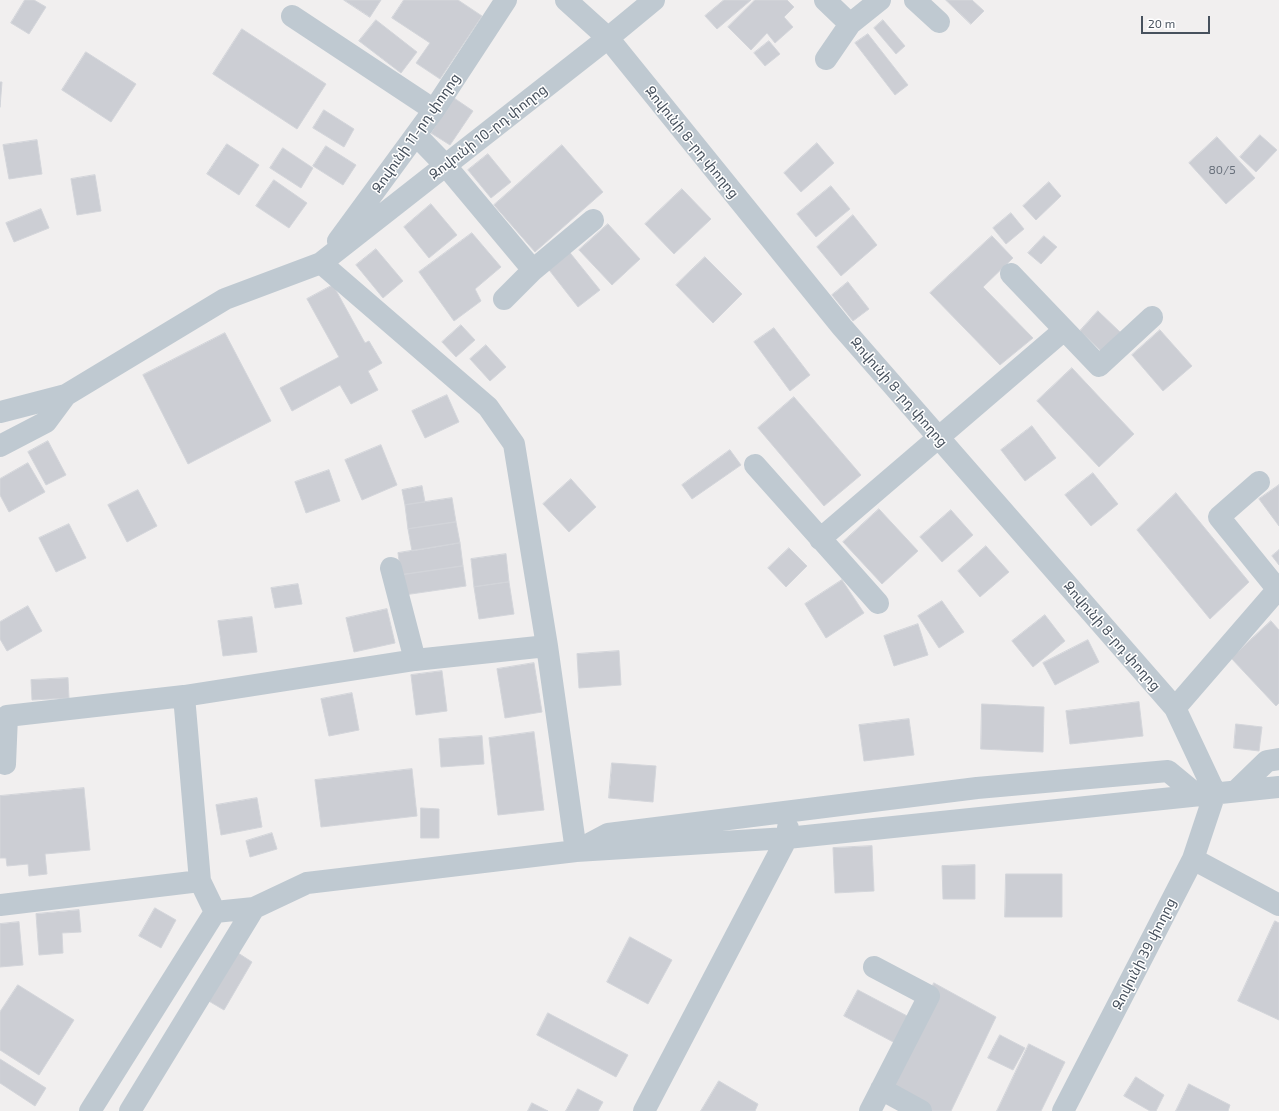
<!DOCTYPE html>
<html>
<head>
<meta charset="utf-8">
<style>
	body { margin:0 }
	#map { position:relative; width:1279px; height:1111px; overflow:hidden; background:#f1efef; font-family:"Exo 2",sans-serif }
	canvas { display:block }
	.scale { position:absolute; left:1141px; top:16px; width:69px; height:18px; box-sizing:border-box; border:2px solid #47515d; border-top:0; padding-left:5px; font-size:12px; line-height:14px; white-space:nowrap; color:#47515d; -webkit-text-stroke:3px #fff; paint-order:stroke }
</style>
</head>
<body>
<div id="map">
<canvas width="1279" height="1111"></canvas>
<div class="scale">20 m</div>
</div>
<script>
const ctx = document.querySelector('canvas').getContext('2d');
ctx.lineJoin = 'round';
function fillPath(path, color) { ctx.fillStyle = color; ctx.fill(path, 'evenodd'); }
function stroke(path, color, width, dash) { ctx.strokeStyle = color; ctx.lineWidth = width; ctx.lineCap = dash ? 'butt' : 'round'; ctx.setLineDash(dash || []); ctx.stroke(path); }
function drawText(font, color, halo, rows, align = 'center') {
  ctx.font = font + ' "Exo 2","Noto Sans Armenian",sans-serif'; ctx.lineWidth = 3; ctx.setLineDash([]); ctx.textBaseline = 'middle'; ctx.strokeStyle = halo; ctx.fillStyle = color; for (const [text, x, y, turn = 0] of rows) {
    ctx.save(); ctx.translate(x, y); ctx.rotate((+turn || 0) * Math.PI / 180); ctx.textAlign = isNaN(turn) ? turn : align; if (halo) ctx.strokeText(text, 0, 0); ctx.fillText(text, 0, 0); ctx.restore();
  }
}
const building = new Path2D(`
	M25 0H34L46 7 29 34 11 23Z
	M344 0H381L370 17Z
	M404 0H458L482 16 440 79 416 63 430 43 392 18Z
	M724 0H751L717 29 705 16Z
	M755 0H787L794 7 784 17 793 27 775 43 767 33 751 50 728 27Z
	M946 0H972L984 11 971 24Z
	M376 20 417 52 401 73 359 41Z
	M883 20 905 46 896 54 874 28Z
	M242 29 326 84 297 129 213 74Z
	M868 34 908 85 895 95 855 43Z
	M769 41 780 54 765 66 754 53Z
	M86 52 136 84 111 122 62 90Z
	M0 82H2L0 107Z
	M454 98 473 111 450 145 431 133Z
	M324 110 354 129 344 147 313 128Z
	M1260 135 1277 150 1256 172 1240 157Z
	M1217 137 1255 178 1226 204 1189 163Z
	M37 140 42 174 9 179 3 145Z
	M817 143 834 163 801 192 784 173Z
	M227 144 259 165 239 195 207 174Z
	M562 145 603 192 535 252 494 205Z
	M326 146 356 165 343 185 313 166Z
	M283 148 313 168 301 188 270 168Z
	M488 154 511 182 491 198 468 170Z
	M95 175 101 211 77 215 71 179Z
	M274 180 307 203 289 228 256 206Z
	M1049 182 1061 196 1036 220 1023 206Z
	M831 186 850 209 816 237 797 214Z
	M682 189 711 219 674 254 645 224Z
	M431 204 457 235 429 258 404 227Z
	M41 209 49 228 14 242 6 223Z
	M1011 213 1024 229 1006 244 993 228Z
	M853 215 877 245 841 276 817 247Z
	M608 224 640 259 612 285 579 250Z
	M472 233 501 267 475 289 481 301 454 321 419 272Z
	M992 236 1013 258 983 287 1033 338 1000 365 930 293Z
	M1044 236 1057 247 1041 264 1028 253Z
	M376 249 403 281 383 298 356 265Z
	M567 249 600 290 578 307 546 266Z
	M705 257 742 294 713 323 676 285Z
	M848 282 869 309 853 321 832 295Z
	M333 285 365 343 369 341 382 363 368 371 378 390 351 404 340 385 292 411 280 388 339 357 307 299Z
	M1098 311 1120 332 1101 351 1080 331Z
	M461 325 475 340 456 357 442 342Z
	M774 328 810 375 790 391 754 342Z
	M1160 330 1192 366 1163 391 1132 355Z
	M225 333 271 421 188 464 143 375Z
	M486 345 506 367 490 381 470 359Z
	M1072 368 1134 434 1099 467 1037 401Z
	M447 395 459 422 425 438 412 411Z
	M794 397 861 475 824 506 758 428Z
	M1032 426 1056 458 1025 481 1001 450Z
	M48 441 66 475 46 485 28 452Z
	M381 445 397 485 362 500 345 460Z
	M730 450 741 465 692 499 682 485Z
	M28 463 45 492 9 512 0 495V479Z
	M329 470 340 501 306 513 295 482Z
	M1093 473 1118 504 1091 526 1065 495Z
	M571 479 596 507 569 532 543 504Z
	M1279 485V526L1259 499Z
	M422 486 425 502 405 505 402 490Z
	M138 490 157 526 127 542 108 505Z
	M1176 493 1249 582 1210 619 1137 530Z
	M452 498 456 522 408 529 405 505Z
	M879 509 918 551 882 584 843 542Z
	M951 510 973 535 942 562 920 537Z
	M456 522 460 543 412 551 408 529Z
	M69 524 86 558 56 572 39 538Z
	M460 543 463 566 401 575 398 553Z
	M986 546 1009 572 980 597 958 571Z
	M789 548 807 566 786 587 768 568Z
	M1279 550V565L1272 556Z
	M506 554 509 582 474 587 471 559Z
	M463 566 466 586 404 595 401 575Z
	M842 580 864 613 826 638 805 604Z
	M509 582 514 614 479 619 474 587Z
	M298 584 302 604 275 608 271 588Z
	M942 601 964 632 939 648 918 616Z
	M28 606 42 631 7 651 0 639V622Z
	M387 609 395 643 354 652 346 618Z
	M1045 615 1065 641 1033 667 1012 641Z
	M252 617 257 652 223 656 218 621Z
	M1271 621 1279 630V703L1276 706 1231 658Z
	M918 624 928 655 894 666 884 636Z
	M1088 640 1099 662 1055 685 1043 663Z
	M619 651 621 685 579 688 577 654Z
	M534 663 542 712 505 718 497 669Z
	M442 671 447 711 416 715 411 675Z
	M68 678 69 698 32 700 31 680Z
	M352 693 359 730 329 736 321 699Z
	M1139 702 1143 736 1070 744 1066 711Z
	M982 704 1044 707 1043 752 981 749Z
	M909 719 914 755 864 761 859 725Z
	M1236 724 1262 727 1259 751 1234 748Z
	M534 732 544 810 498 815 489 738Z
	M482 736 484 764 441 767 439 739Z
	M612 763 656 766 653 802 609 798Z
	M412 769 417 816 321 827 315 780Z
	M84 788 90 850 45 854 47 874 29 876 28 864 7 866 6 858H0V796Z
	M257 798 262 827 221 835 216 805Z
	M421 808 439 809V838H421Z
	M272 833 277 849 250 857 246 841Z
	M872 846 874 891 835 893 833 848Z
	M975 865V899H943L942 866Z
	M1006 874H1062V917H1005Z
	M155 908 176 920 161 948 139 936Z
	M79 910 81 932 62 933 63 953 39 955 36 914Z
	M1275 921 1279 923V1020L1238 1001Z
	M19 922 23 965 0 967V924Z
	M630 937 672 960 648 1004 607 982Z
	M235 951 252 962 224 1010 207 1000Z
	M934 983 996 1017 951 1111H930L888 1087Z
	M18 985 74 1020 39 1075 0 1050V1012Z
	M858 990 911 1018 897 1044 844 1016Z
	M548 1013 628 1055 616 1077 537 1035Z
	M1000 1035 1025 1048 1013 1070 988 1058Z
	M1029 1044 1065 1062 1041 1111H997Z
	M0 1059 46 1088 35 1106 0 1083Z
	M1136 1077 1164 1095 1156 1111H1150L1124 1096Z
	M719 1081 758 1104 755 1111H701Z
	M1189 1084 1230 1105 1228 1111H1176Z
	M578 1089 603 1102 598 1111H566Z
	M532 1103 548 1111H528Z`);
fillPath(building, '#ccced4');
stroke(building, '#d3d5da', 1);
stroke(new Path2D(`
	M566 0 608 38 842 327 1175 708 1215 793 1193 859 1063 1111
	M825 0 850 24
	M915 0 939 22
	M292 16 434 110
	M826 59 850 24 880 0
	M416 135 446 166 533 270
	M338 241 434 110 506 0
	M321 263 488 407 514 444 547 646 576 851 608 834 977 788 1168 771 1197 795
	M1011 274 1099 366 1152 317
	M504 299 533 270 593 220
	M0 412 66 395 225 299 321 263 608 38 654 0
	M0 446 46 422 66 395
	M755 465 878 603
	M1259 482 1219 517 1279 591
	M820 539 1064 330
	M391 568 415 660
	M184 696 200 881
	M1175 708 1278 589
	M5 764 7 716 184 696 415 660 547 646
	M1236 791 1267 761 1279 759
	M1193 859 1279 905
	M0 905 200 881 215 912
	M881 1089 921 1111
	M90 1111 215 912 254 908
	M130 1111 254 908 307 883 576 851 787 838 1279 787
	M644 1111 787 838 788 828
	M870 1111 929 996 874 967`), '#bfc9d1', 22);
drawText('12px', '#68707b', null, [
	["80/5",1222,170]
]);
drawText('14px', '#47515d', '#fff', [
	["Զովունի 10-րդ փողոց",488,132,-38],
	["Զովունի 11-րդ փողոց",416,133,-55],
	["Զովունի 8-րդ փողոց",692,142,51],
	["Զովունի 8-րդ փողոց",899,392,49],
	["Զովունի 8-րդ փողոց",1112,636,49],
	["Զովունի 39 փողոց",1144,954,-63]
]);
</script>
</body>
</html>
